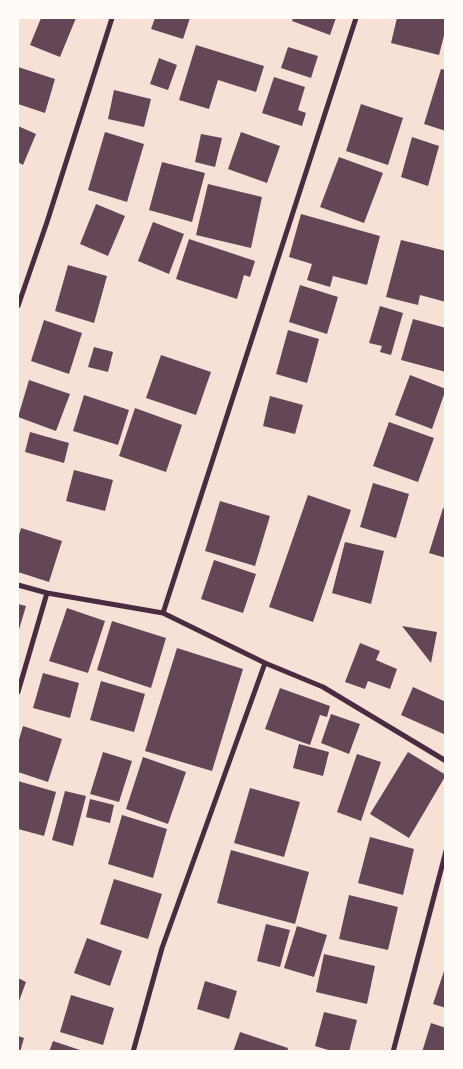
<!DOCTYPE html>
<html>
<head>
<meta charset="utf-8">
<style>
	body { margin:0 }
	#map { position:relative; width:463px; height:1069px; overflow:hidden; background:#f7e1d7; font-family:"Source Sans 3",sans-serif }
	canvas { display:block }
	.frame { position:absolute; inset:0; border:19px solid #fffaf5; pointer-events:none }
</style>
</head>
<body>
<div id="map">
<canvas width="463" height="1069"></canvas>
<div class="frame"></div>
</div>
<script>
const ctx = document.querySelector('canvas').getContext('2d');
ctx.lineJoin = 'round';
function fillPath(path, color) { ctx.fillStyle = color; ctx.fill(path, 'evenodd'); }
function stroke(path, color, width, dash) { ctx.strokeStyle = color; ctx.lineWidth = width; ctx.lineCap = dash ? 'butt' : 'round'; ctx.setLineDash(dash || []); ctx.stroke(path); }
fillPath(new Path2D(`
	M41 18H76L60 57 30 45Z
	M155 18H190L183 39 151 29Z
	M293 18H336L330 35 292 21Z
	M397 18H446V28L439 55 391 43Z
	M196 45 264 66 256 92 218 80 209 109 179 100Z
	M288 47 318 56 311 78 281 68Z
	M159 58 177 65 168 90 150 84Z
	M18 67 55 79 45 113 18 104Z
	M441 69 446 70V131L424 124Z
	M274 77 305 87 298 110 306 113 302 126 262 113Z
	M114 90 151 99 144 127 108 119Z
	M361 104 403 118 388 165 346 151Z
	M18 126 36 134 23 165 18 162Z
	M105 132 144 144 127 202 88 190Z
	M241 132 280 146 267 183 228 169Z
	M201 134 222 138 215 167 195 162Z
	M412 137 439 146 428 186 401 177Z
	M339 157 383 173 364 223 320 207Z
	M162 162 205 173 192 222 149 210Z
	M208 184 262 197 251 248 196 235Z
	M96 204 125 216 108 256 80 244Z
	M301 214 380 236 367 285 333 276 330 287 307 280 312 264 289 257Z
	M153 222 184 234 169 274 138 261Z
	M189 239 255 261 250 277 244 275 237 299 176 279Z
	M401 240 446 251V302L420 295 418 305 386 297Z
	M68 265 107 276 94 323 55 311Z
	M300 285 338 297 327 334 289 322Z
	M380 306 403 313 391 355 380 352 382 346 369 343Z
	M413 319 446 328V372L401 360Z
	M44 320 82 333 69 374 31 361Z
	M288 330 319 339 307 383 276 374Z
	M94 347 113 352 108 372 88 367Z
	M161 355 211 372 196 415 146 398Z
	M410 375 446 389 432 429 395 415Z
	M29 380 70 394 56 431 18 417Z
	M84 395 129 410 118 445 73 431Z
	M270 396 303 405 295 434 263 426Z
	M135 408 182 425 166 472 119 456Z
	M389 422 434 438 418 482 373 466Z
	M30 432 69 443 64 463 25 452Z
	M74 470 113 480 105 511 66 501Z
	M373 483 409 494 396 538 360 527Z
	M308 495 351 510 313 622 269 607Z
	M220 501 270 516 255 566 205 551Z
	M443 508 446 509V558L429 553Z
	M21 528 62 541 49 582 18 572V538Z
	M345 542 384 551 371 604 332 593Z
	M214 560 256 574 243 613 201 599Z
	M18 604 26 606 18 633Z
	M67 608 105 621 88 673 49 661Z
	M112 621 166 638 151 688 97 670Z
	M402 626 437 632 431 663Z
	M360 643 380 651 376 660 397 669 390 689 368 681 365 689 345 682Z
	M177 648 243 669 212 771 145 751Z
	M43 673 79 683 70 718 33 708Z
	M101 681 145 694 134 732 90 720Z
	M413 687 446 702V735L401 715Z
	M280 688 330 706 327 717 320 715 310 745 265 729Z
	M331 714 360 724 349 754 321 743Z
	M23 726 62 739 48 782 18 772V743Z
	M299 744 329 752 323 776 293 768Z
	M103 752 132 761 119 802 90 794Z
	M408 752 446 775 409 838 370 814Z
	M357 754 381 762 361 821 337 812Z
	M143 757 186 772 168 824 126 809Z
	M18 781 56 792 44 836 18 829Z
	M250 788 300 802 284 857 234 843Z
	M65 791 86 796 73 846 52 840Z
	M90 799 114 805 110 823 86 817Z
	M122 815 167 829 153 878 108 864Z
	M370 837 414 849 403 895 358 883Z
	M231 850 309 872 295 924 217 903Z
	M114 879 162 894 148 939 100 924Z
	M349 895 398 907 388 950 339 939Z
	M266 924 290 930 280 967 257 961Z
	M297 926 327 935 314 977 284 968Z
	M87 938 122 951 110 986 74 973Z
	M324 954 375 966 367 1004 316 992Z
	M445 968H446V1008L433 1004Z
	M18 978 26 982 18 1004Z
	M205 981 237 991 229 1019 197 1009Z
	M71 995 114 1008 103 1045 60 1032Z
	M324 1012 357 1020 349 1052H335L315 1046Z
	M431 1023 446 1028V1052H422Z
	M240 1032 288 1048 287 1052H233Z
	M18 1036 24 1038 20 1052H18Z
	M53 1041 83 1051V1052H49Z`), '#644757');
stroke(new Path2D(`
	M18 306 47 222 112 18
	M18 585 47 593 163 613 356 18
	M265 663 323 687 446 761
	M18 692 47 593
	M133 1052 162 948 265 663 163 613
	M393 1052 446 851`), '#4a2c40', 5);
</script>
</body>
</html>
